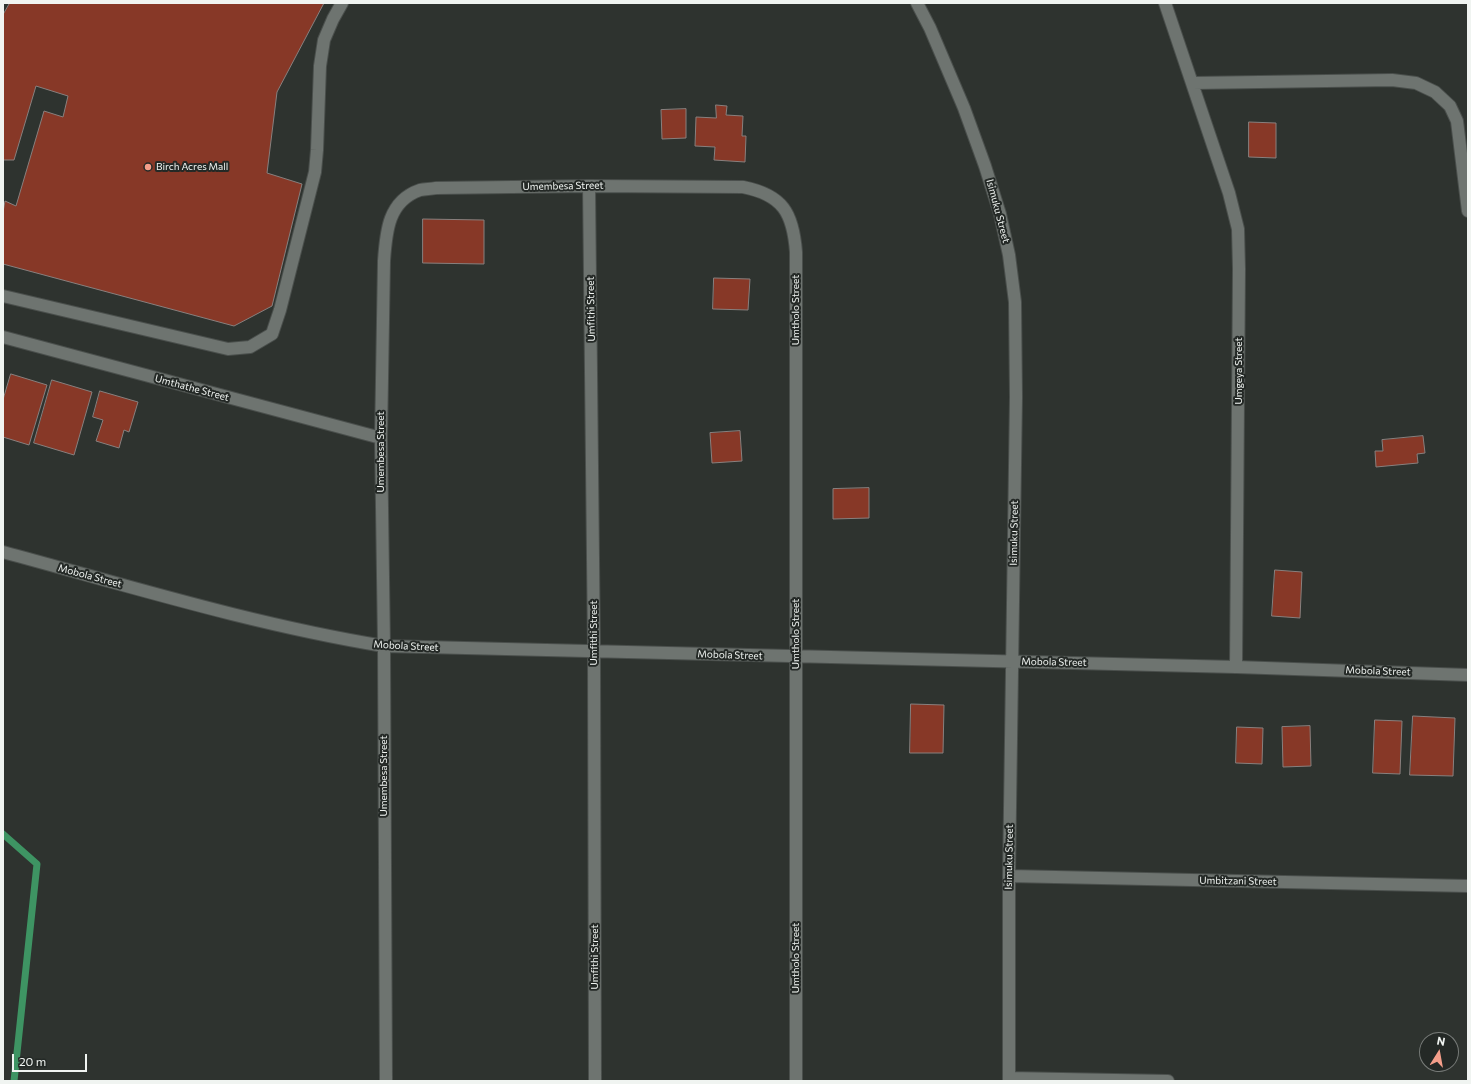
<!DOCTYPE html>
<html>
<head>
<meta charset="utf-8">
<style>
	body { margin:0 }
	#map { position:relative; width:1471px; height:1084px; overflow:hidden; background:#2e332f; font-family:Commissioner,sans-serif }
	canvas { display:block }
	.frame { position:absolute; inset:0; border:4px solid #f0f4f1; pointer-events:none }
	.north { position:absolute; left:1419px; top:1032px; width:40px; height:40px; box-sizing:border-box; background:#242926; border:1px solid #767a77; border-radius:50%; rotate:11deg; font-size:11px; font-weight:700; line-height:16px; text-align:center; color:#f0f4f1 }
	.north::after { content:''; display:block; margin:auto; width:14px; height:18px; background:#f49e8a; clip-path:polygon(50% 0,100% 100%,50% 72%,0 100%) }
	.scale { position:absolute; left:12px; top:1054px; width:75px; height:18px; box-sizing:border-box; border:2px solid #f0f4f1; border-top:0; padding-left:5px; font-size:12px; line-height:14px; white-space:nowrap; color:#f0f4f1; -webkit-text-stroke:3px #242926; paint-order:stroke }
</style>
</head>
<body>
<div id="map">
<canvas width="1471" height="1084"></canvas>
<div class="frame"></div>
<div class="north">N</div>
<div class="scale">20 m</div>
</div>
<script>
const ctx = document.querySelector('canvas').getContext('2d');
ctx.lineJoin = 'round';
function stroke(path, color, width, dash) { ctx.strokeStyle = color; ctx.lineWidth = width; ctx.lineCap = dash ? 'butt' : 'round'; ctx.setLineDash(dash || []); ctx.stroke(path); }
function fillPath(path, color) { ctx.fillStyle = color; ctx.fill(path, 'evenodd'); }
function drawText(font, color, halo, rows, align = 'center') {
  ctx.font = font + ' Commissioner,sans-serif'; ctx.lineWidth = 4; ctx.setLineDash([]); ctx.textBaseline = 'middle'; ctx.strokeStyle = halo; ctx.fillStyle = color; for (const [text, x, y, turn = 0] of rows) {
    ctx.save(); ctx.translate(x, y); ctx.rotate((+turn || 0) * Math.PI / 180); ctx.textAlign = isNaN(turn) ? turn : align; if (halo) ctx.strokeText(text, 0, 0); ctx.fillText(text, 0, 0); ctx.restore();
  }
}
stroke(new Path2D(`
	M3 834 37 864 14 1081`), '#3e9463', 7);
const building = new Path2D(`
	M10 3H324L277 92 267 173 302 184 272 306 234 326 3 264V212L5 201 16 206 44 111 63 117 68 96 36 86 14 160H3V15Z
	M716 105 727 106 726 115 743 116 742 136H746L745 162 714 160 715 147 695 146 696 117 716 118Z
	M686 109V138L662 139 661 110Z
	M1249 122 1276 123V158L1249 157Z
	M423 219 484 220V264L423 263Z
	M714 278 750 279 748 310 713 309Z
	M11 374 47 385 29 445 3 437V400Z
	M52 380 92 392 74 455 34 443Z
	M100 391 138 402 129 432 124 430 119 448 96 441 103 420 93 417Z
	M740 431 742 461 712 463 710 433Z
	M1423 436 1425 453 1417 454 1418 463 1376 467 1375 451H1383L1382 440Z
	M869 488V518L833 519V489Z
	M1275 570 1302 572 1300 618 1272 616Z
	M911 704 944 705 943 753H910Z
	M1413 716 1455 718 1453 776 1410 775Z
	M1375 720 1402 721 1400 774 1373 773Z
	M1310 726 1311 766 1283 767 1282 727Z
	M1237 727 1263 728 1262 764 1236 763Z`);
fillPath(building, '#873827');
stroke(building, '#88807e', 1);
const lane = new Path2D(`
	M3 296 228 349 250 347 272 334 280 310 315 172 317 150 320 66 324 40 333 19 342 3`);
const street = new Path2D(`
	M917 3 930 28 964 108 985 166 1000 214 1009 255 1015 302 1016 397 1009 876V1081
	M1165 3 1229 193 1238 229 1239 269 1236 667
	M1193 83 1392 80 1416 83 1435 92 1450 106 1457 121 1468 211
	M589 186 594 651 595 1081
	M3 337 381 438
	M3 552C129 586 255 625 384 646L1236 667 1468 675
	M1009 876 1468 886
	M1009 1078 1168 1081
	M386 1081 384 646 381 438 384 261C386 232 388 201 420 190 425 189 431 189 436 188L589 186 743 187C783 195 793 213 796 252V1081`);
stroke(lane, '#4a4f4c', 14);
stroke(street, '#4a4f4c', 14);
stroke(lane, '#6e7470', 12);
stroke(street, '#6e7470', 12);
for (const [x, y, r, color] of [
	[148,167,4,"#f49e8a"]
]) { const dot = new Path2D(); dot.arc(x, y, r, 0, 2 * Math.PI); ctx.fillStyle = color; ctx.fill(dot); stroke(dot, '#242926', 1.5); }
drawText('10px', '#f0f4f1', '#242926', [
	["Birch Acres Mall",156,167]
], 'left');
drawText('10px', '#f0f4f1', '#242926', [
	["Umembesa Street",563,186,-1],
	["Isimuku Street",998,211,75],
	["Umfithi Street",591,309,-91],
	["Umtholo Street",796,310,-90],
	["Umgeya Street",1239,371,-90],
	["Umthathe Street",192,388,15],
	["Umembesa Street",381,452,-90],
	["Isimuku Street",1014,533,-89],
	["Mobola Street",90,576,15],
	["Umfithi Street",594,633,-90],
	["Umtholo Street",796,634,-90],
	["Mobola Street",406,646,3],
	["Mobola Street",730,655,2],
	["Mobola Street",1054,662,1],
	["Mobola Street",1378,671,2],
	["Umembesa Street",384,776,-90],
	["Isimuku Street",1009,857,-89],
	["Umbitzani Street",1238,881,1],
	["Umfithi Street",595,957,-90],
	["Umtholo Street",796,958,-90]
]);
</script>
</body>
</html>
